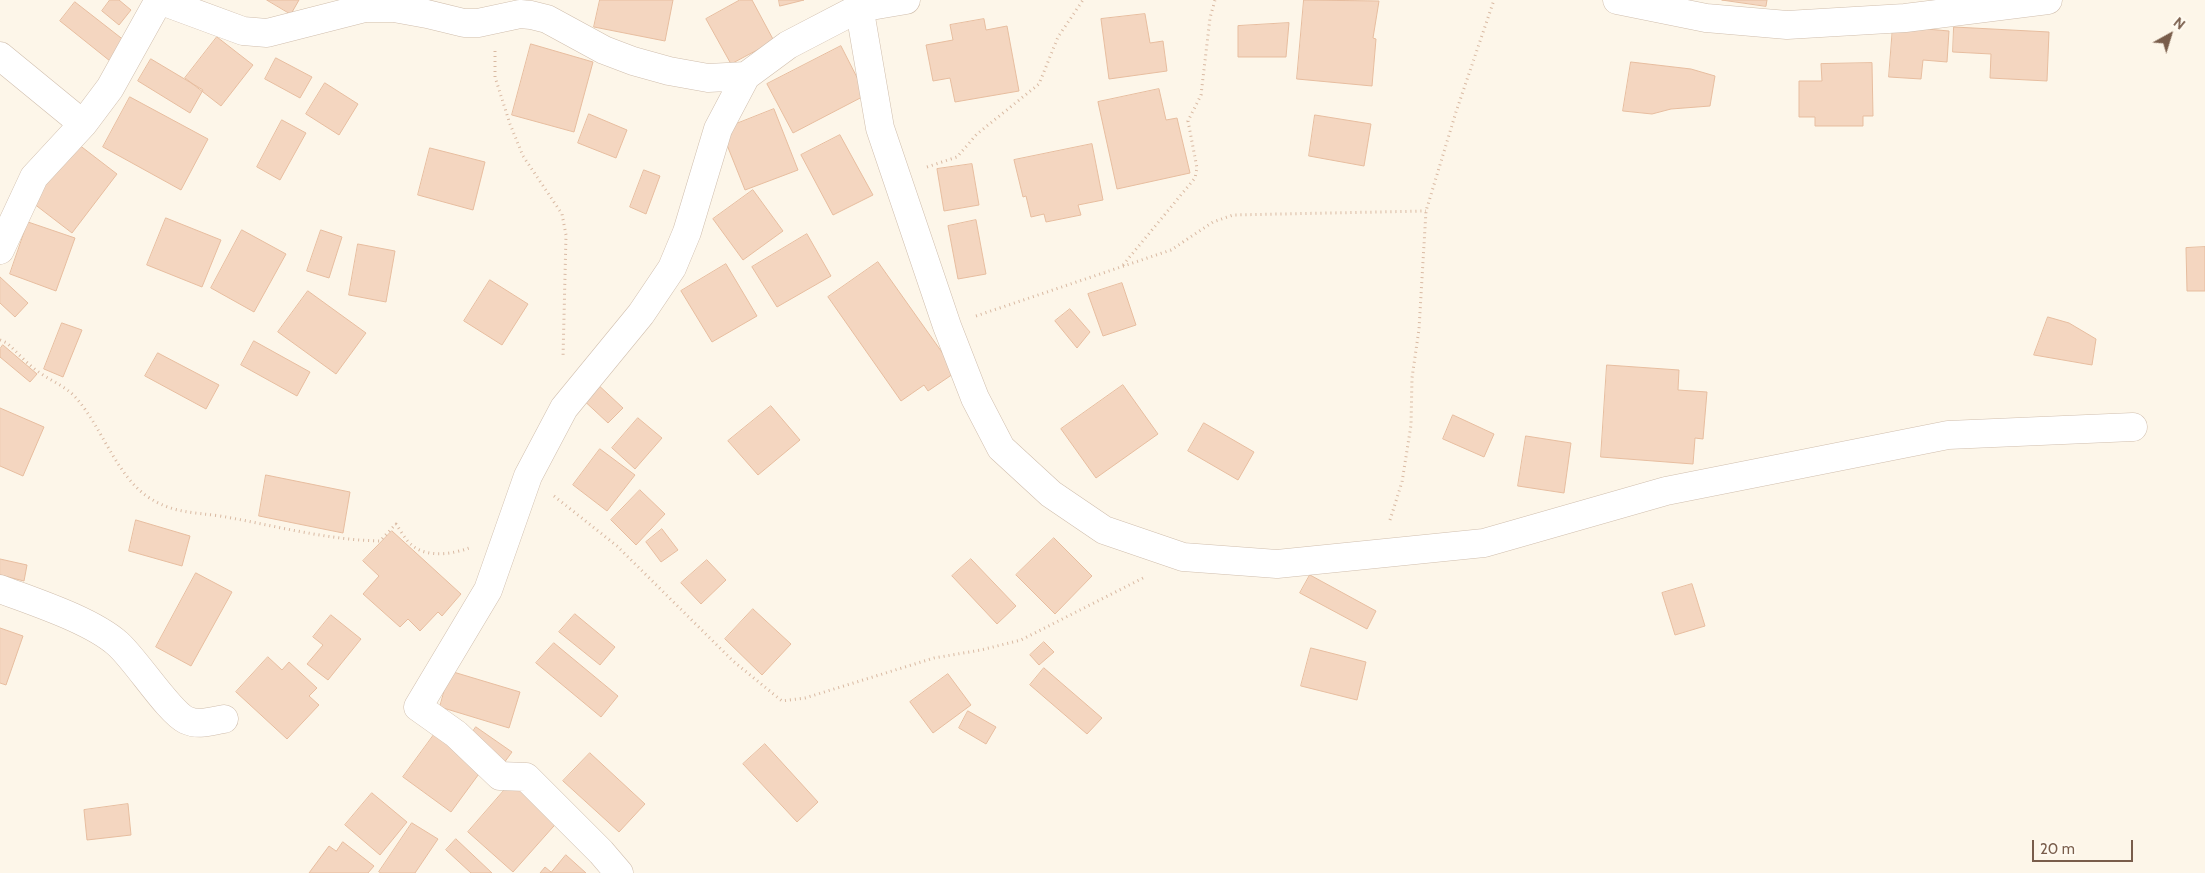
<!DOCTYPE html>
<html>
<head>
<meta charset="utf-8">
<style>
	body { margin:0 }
	#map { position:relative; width:2205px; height:873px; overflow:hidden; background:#fdf6e9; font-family:Cabin,sans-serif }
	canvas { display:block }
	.north { position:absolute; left:2145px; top:10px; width:50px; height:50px; -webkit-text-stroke:4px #fffaf0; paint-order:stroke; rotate:39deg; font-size:14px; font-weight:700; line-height:20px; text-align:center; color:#795d4b }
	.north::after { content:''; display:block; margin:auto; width:18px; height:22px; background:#795d4b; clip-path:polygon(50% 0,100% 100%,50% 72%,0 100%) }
	.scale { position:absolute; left:2032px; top:840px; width:101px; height:22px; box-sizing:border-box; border:2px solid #795d4b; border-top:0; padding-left:6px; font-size:15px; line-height:18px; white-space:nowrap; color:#795d4b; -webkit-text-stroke:4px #fffaf0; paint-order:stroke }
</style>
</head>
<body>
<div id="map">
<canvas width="2205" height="873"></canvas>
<div class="north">N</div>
<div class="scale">20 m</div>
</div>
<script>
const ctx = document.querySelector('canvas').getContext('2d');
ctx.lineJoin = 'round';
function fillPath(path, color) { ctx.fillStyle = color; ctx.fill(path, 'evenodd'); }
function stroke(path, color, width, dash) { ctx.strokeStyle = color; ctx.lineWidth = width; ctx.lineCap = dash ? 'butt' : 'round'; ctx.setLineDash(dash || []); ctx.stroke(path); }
const building = new Path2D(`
	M110 0H119L131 10 119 25 102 11Z
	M267 0H299L291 14Z
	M600 0H673L665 41 594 27Z
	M740 0H752L774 41 731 64 706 19Z
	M779 0H804L780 6Z
	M1304 0 1379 1 1373 38 1376 39 1372 86 1297 79Z
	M1722 0H1767L1766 6Z
	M75 2 125 41 110 61 60 21Z
	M1145 14 1150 43 1163 41 1167 71 1109 79 1101 19Z
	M984 19 986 30 1007 26 1019 91 955 102 950 78 933 81 926 45 953 40 950 25Z
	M1289 23 1286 57H1238V26Z
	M1893 26 1949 31 1947 62 1923 60 1921 79 1889 77Z
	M1954 27 2049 32 2047 81 1990 78 1991 54 1953 52Z
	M217 37 253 65 221 106 185 78Z
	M531 44 593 62 574 132 512 115Z
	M841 46 866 95 793 133 767 84Z
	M276 58 312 77 300 98 265 79Z
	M151 59 203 90 190 113 138 81Z
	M1631 62 1691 69 1715 76 1710 106 1671 109 1652 114 1623 111Z
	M1872 63 1873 116H1863V126H1815V117H1799V81H1822L1821 64Z
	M325 83 358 104 339 135 306 114Z
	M1159 89 1166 120 1177 118 1190 173 1117 189 1098 102Z
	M130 97 208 139 181 190 103 147Z
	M774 109 798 170 745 190 721 130Z
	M589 114 627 130 616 158 578 143Z
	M1315 115 1371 124 1364 166 1309 156Z
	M282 120 306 133 280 180 257 167Z
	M840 135 873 195 833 215 801 155Z
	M74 141 117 174 72 233 29 200Z
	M1092 144 1103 200 1078 205 1081 215 1046 222 1044 214 1031 217 1026 196 1023 197 1014 160Z
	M430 148 485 162 473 210 418 195Z
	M972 164 979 205 944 211 937 169Z
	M644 170 660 176 646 214 630 207Z
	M753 190 783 231 743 260 713 219Z
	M166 218 221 240 202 287 147 265Z
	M976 220 986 274 958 279 948 226Z
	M28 222 75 238 56 291 10 274Z
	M242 230 286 254 254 312 211 288Z
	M321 230 342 237 329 278 307 271Z
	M807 234 831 276 777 307 752 267Z
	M358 244 395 251 386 302 349 295Z
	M2205 247V291H2187L2186 248Z
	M878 262 956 372 928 391 924 385 901 401 828 297Z
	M726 264 757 316 712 342 681 291Z
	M0 277 28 303 15 317 0 303Z
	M490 280 528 304 502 345 464 321Z
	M1122 283 1136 325 1103 336 1088 294Z
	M308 291 366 333 336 374 278 332Z
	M1070 309 1090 332 1077 348 1055 321Z
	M2048 317 2069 323 2096 339 2092 365 2034 355Z
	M62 323 82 330 63 377 44 369Z
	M254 341 310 372 297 396 241 365Z
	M3 345 37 374 30 382 0 357V349Z
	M158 353 219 385 206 409 145 376Z
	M1607 365 1679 370 1678 390 1707 392 1703 439 1695 438 1693 464 1601 457Z
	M594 381 623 408 608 423 579 396Z
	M1123 385 1158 434 1096 478 1061 429Z
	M771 406 800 440 758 475 728 441Z
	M0 408 44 427 23 476 0 466Z
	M1453 415 1494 434 1484 457 1443 439Z
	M638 418 662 438 635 469 612 448Z
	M1204 423 1254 452 1238 480 1188 451Z
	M1526 436 1571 443 1564 493 1518 486Z
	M600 449 635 475 607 511 573 485Z
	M266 475 350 492 343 533 259 516Z
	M640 490 665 514 636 545 611 520Z
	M136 520 190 536 182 566 129 551Z
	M662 529 678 550 661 562 646 542Z
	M392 531 461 594 442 616 438 612 420 631 408 619 400 627 363 594 379 576 363 561Z
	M1054 538 1092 576 1055 614 1016 575Z
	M0 559 27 565 24 581 0 575Z
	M971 559 1016 606 997 624 952 576Z
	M707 560 726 580 701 604 681 583Z
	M196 573 232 592 191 666 156 647Z
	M1310 575 1376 611 1367 629 1300 593Z
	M1692 584 1705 626 1675 635 1662 593Z
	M753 609 791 644 762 675 725 639Z
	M575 614 615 647 600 665 559 632Z
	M331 615 361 639 328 680 307 664 323 645 313 637Z
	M0 628 23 636 6 685 0 683Z
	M1044 642 1054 652 1039 665 1030 655Z
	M554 643 618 696 601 717 536 663Z
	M1311 648 1366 662 1357 700 1301 686Z
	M268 657 282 670 289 662 317 688 309 696 319 705 287 739 236 692Z
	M1044 668 1102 718 1087 734 1030 685Z
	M450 671 520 692 509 728 440 707Z
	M948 674 971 705 933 733 910 702Z
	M968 711 996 727 986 744 959 728Z
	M476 727 512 752 501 767 466 742Z
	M436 732 484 767 451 812 403 777Z
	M765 744 818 802 797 822 743 764Z
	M590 753 645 804 619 832 563 781Z
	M515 778 561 818 513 872 468 832Z
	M372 793 407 822 380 855 345 825Z
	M128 804 131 835 87 840 84 810Z
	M412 823 438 839 415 873H381L379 872Z
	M456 839 492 873H471L446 850Z
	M343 842 374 866 368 873H309L329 846 336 851Z
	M566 855 586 873H540L545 867 551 872Z`);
fillPath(building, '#f4d6c0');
stroke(building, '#e7bd9f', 1);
const street = new Path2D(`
	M159 0 243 31 267 33 365 8H394L427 14 464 23H478L520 14 531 15 547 19 604 50 633 61 669 71 708 78 746 76
	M858 0 880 128 947 326 975 398 1001 448 1051 494 1104 530 1183 557 1277 564 1484 543 1666 491 1948 435 2133 427
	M1617 0 1706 18 1787 25 1905 18 2048 0
	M0 56 83 124
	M0 250 34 177 83 124 110 88 159 0
	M0 589C34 602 91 620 118 644 136 660 169 712 186 720 199 726 211 721 224 719
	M619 873 601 852 526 777 500 776 456 734 418 707 488 590 528 476 564 408 641 314 672 268 687 232 718 129 746 76 788 45 859 8 906 0`);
stroke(street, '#d0bead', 29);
stroke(new Path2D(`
	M495 51V77L510 124 523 156 562 214 566 235 563 358
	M927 167 957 157 977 134 1039 84 1058 37 1083 0
	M1123 265 1195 178 1197 168 1188 121 1201 95 1210 18 1215 0
	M976 316 1171 250 1213 222 1233 215 1426 211
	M0 340 7 343C18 353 28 365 40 373 53 382 67 387 77 399 102 428 117 476 148 497 172 513 192 512 220 516 273 525 326 540 380 541L396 524C401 531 406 541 413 546 428 558 453 554 469 548
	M554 496 617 546 733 661 782 701 805 698 934 658 981 650 1021 640 1143 578
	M1390 520 1402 482 1411 425 1412 378 1419 329 1426 211 1456 112 1494 0`), '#d9b9a2', 3, [1, 4]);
stroke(street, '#fff', 28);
</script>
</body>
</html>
